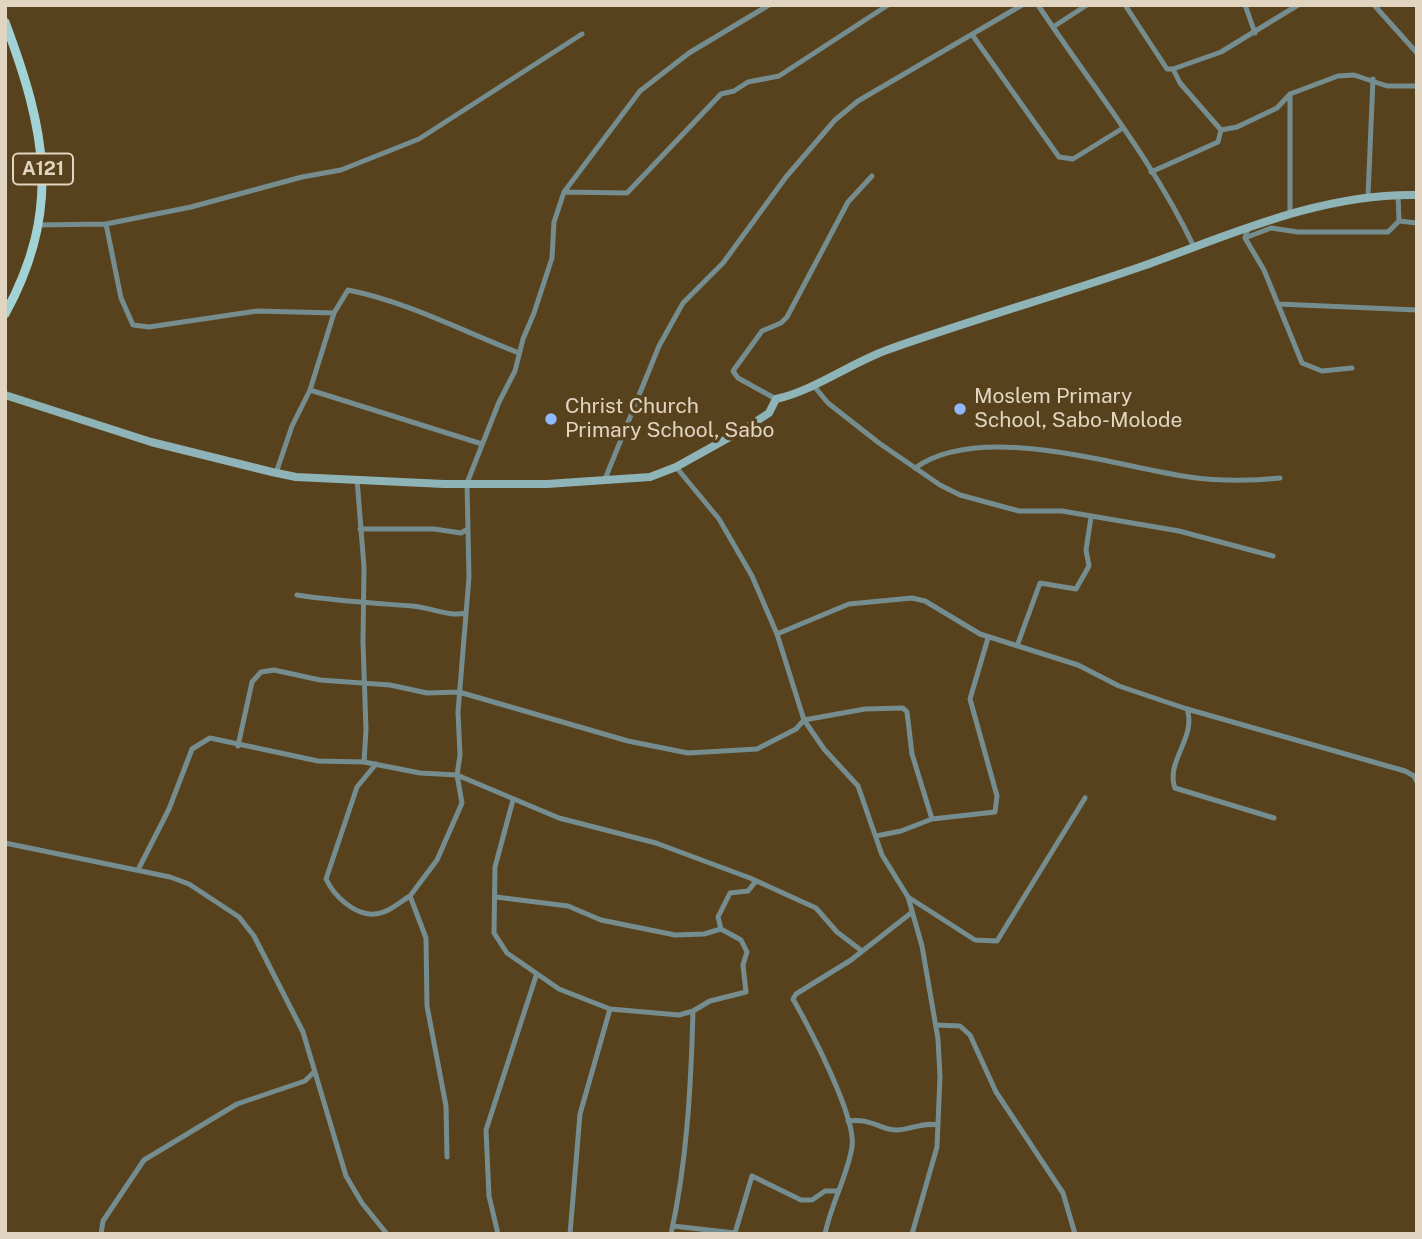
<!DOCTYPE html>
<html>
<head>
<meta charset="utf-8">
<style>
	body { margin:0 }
	#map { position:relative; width:1422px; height:1239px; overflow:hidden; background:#57421d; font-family:"Public Sans",sans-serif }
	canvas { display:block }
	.frame { position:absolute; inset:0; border:7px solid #e1d5c1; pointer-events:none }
</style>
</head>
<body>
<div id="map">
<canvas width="1422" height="1239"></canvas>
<div class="frame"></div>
</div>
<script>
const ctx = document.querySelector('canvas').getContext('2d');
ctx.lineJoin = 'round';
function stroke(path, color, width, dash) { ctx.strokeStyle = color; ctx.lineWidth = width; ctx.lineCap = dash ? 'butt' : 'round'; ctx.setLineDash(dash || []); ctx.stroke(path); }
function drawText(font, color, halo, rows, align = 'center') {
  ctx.font = font + ' "Public Sans",sans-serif'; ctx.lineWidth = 7; ctx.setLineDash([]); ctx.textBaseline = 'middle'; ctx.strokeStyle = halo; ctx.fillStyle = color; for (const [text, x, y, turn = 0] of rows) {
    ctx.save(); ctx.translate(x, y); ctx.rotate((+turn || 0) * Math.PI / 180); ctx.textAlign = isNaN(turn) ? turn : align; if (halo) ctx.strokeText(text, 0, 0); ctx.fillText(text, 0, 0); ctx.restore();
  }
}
stroke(new Path2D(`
	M1038 5C1091 85 1153 160 1194 247
	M1125 5 1167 69H1173L1180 83 1221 130
	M1245 5 1255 33
	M1374 5 1417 53
	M1053 27 1087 5
	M973 36 1059 157 1073 159 1123 128
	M1173 69 1221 52 1298 5
	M1151 172 1218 142 1221 130 1237 127 1277 108 1290 94 1338 76 1354 75 1387 86H1417
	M564 192 627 193 721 94 734 91 748 82 779 76 888 5
	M1368 196 1373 79
	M1290 213V94
	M1399 221 1417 223
	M106 224 121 298 133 325 149 327 257 311 334 313
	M38 225 106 224 191 207 302 177 341 170 419 139 582 34
	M1248 228 1245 238 1264 270 1302 363 1322 371 1352 368
	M1245 238 1271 228 1298 232H1388L1399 221 1398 195
	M1278 304 1417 310
	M813 385 828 403 879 443 940 485 960 495 1019 511H1062L1179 531 1273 556
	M310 390 482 444
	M776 399 738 378 733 371 762 331 781 323 787 317 848 202 872 176
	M676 467 719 519 752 576 777 634 804 720 824 749 858 786 882 855 908 897 922 946 938 1039 940 1077 937 1147 912 1234
	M915 468C981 421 1114 466 1189 477 1218 481 1251 481 1280 478
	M276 473 292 426 310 390 334 313 348 290C408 302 462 331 519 353
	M357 479 364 567 363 642 366 730 364 762
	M605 479 659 346 683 303 723 263 786 177 835 120 858 101 1022 5
	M360 529H434L461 533 466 530
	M297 595C335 601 373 603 412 606 430 607 447 617 466 613
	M777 634 849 604 912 598 925 601 980 634 1078 665 1119 686 1187 709 1405 771 1414 776 1417 782
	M1017 646 1040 583 1076 589 1089 566 1086 550 1091 517
	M1187 709C1197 737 1165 762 1175 788L1274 818
	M238 746 252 682 261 672 274 670 320 680 390 685 427 693 459 692 628 741 688 753 757 749 796 729 804 720 865 709 903 708 907 712 912 754 932 819
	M376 764 357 787 326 879C334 896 355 916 375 914 388 913 400 902 410 896
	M513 800 495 867 494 933 507 953 559 989 610 1009 679 1015 693 1011 710 1001 746 992 743 965 747 952 741 940 721 929 718 917 730 893 748 891 756 881
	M876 836 901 831 932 819 995 812 997 796 970 699 988 638
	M5 843 170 877 189 884 239 917 254 936 303 1032 346 1176 362 1203 387 1234
	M139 868 169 809 192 749 210 738 318 761 364 762 420 773 457 775 559 818 656 843 750 878 816 908 837 932 862 951
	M496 897 568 906 601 920 675 935 704 934 721 929
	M908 897 975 940 997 941 1085 798
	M936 1025 960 1026 970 1035 996 1092 1063 1193 1075 1234
	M848 1121C874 1118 881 1131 898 1130 912 1129 923 1122 938 1125
	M447 1157 446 1106 427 1006 426 938 410 896 437 860 462 803 457 775 460 755 458 712 469 577 467 483 499 402 515 371 523 339 534 313 552 258 554 222 564 192 640 91 689 53 769 5
	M673 1226 735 1233 752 1176 801 1200H812L825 1191H837
	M101 1234 103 1221 144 1160 237 1104 305 1081 314 1072
	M498 1234 489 1196 486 1130 536 976
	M570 1234 580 1114 610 1009
	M671 1234C687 1162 691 1085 693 1011
	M825 1234C831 1204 847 1177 852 1147 857 1118 809 1027 793 999L796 994 851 960 911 913`), '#758d8f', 5);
stroke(new Path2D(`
	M5 395 151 442 272 472 296 477 444 484H547L650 477 676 467 746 428 769 413 776 399C815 390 849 364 887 350 971 320 1056 296 1140 267 1230 235 1320 193 1417 195`), '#8eb4b7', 8);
stroke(new Path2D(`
	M5 22C45 129 63 209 5 314`), '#a1d3d6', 9);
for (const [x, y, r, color] of [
	[960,409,7,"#90b8fd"],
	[551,419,7,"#90b8fd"]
]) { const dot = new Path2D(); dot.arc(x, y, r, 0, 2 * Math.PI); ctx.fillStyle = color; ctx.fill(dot); stroke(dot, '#57421d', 2.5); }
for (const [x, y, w] of [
	[43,169,60]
]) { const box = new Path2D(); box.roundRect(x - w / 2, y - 15.5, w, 31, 5); ctx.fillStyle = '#57421d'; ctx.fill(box); stroke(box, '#e1d5c1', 2); }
drawText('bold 19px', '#e1d5c1', null, [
	["A121",43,169]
]);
drawText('21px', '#e1d5c1', '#57421d', [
	["Moslem Primary",974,397],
	["School, Sabo-Molode",974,421],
	["Christ Church",565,407],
	["Primary School, Sabo",565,431]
], 'left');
</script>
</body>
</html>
